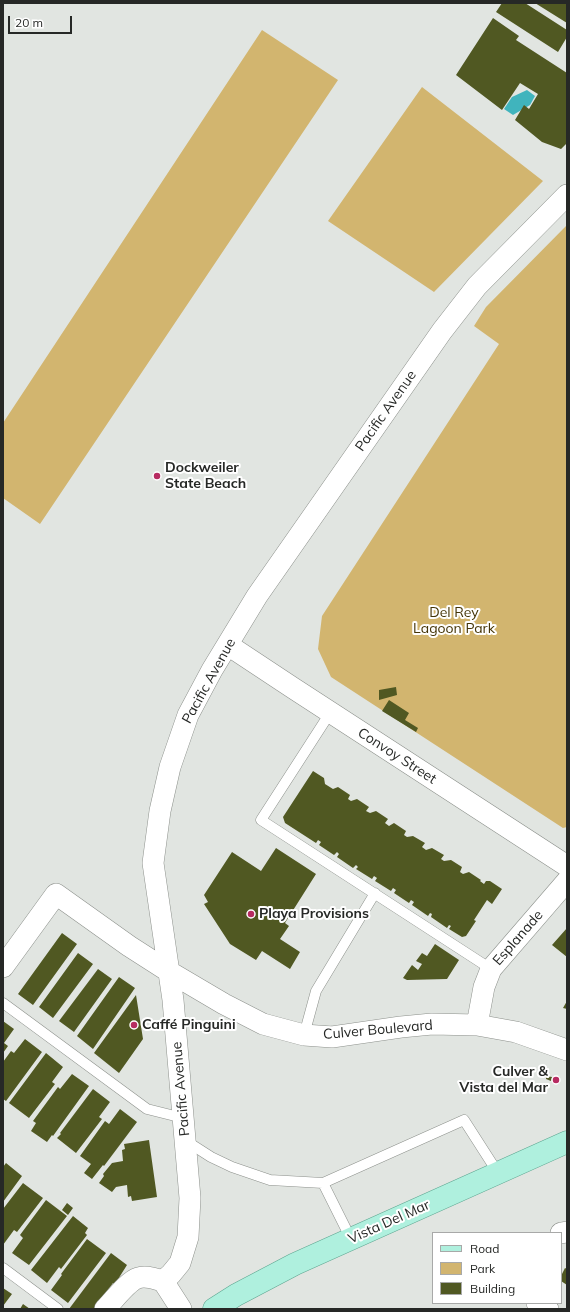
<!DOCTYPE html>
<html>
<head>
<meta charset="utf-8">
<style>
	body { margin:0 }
	#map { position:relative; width:570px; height:1312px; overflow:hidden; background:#e1e5e1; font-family:Mulish,sans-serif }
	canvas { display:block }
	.frame { position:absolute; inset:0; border:4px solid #262826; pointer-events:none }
	.legend { position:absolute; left:432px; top:1232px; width:130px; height:72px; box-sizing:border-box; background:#fff; border:1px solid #a8a9a8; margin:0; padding:5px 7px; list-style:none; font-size:12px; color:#262826 }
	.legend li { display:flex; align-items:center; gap:8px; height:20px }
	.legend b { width:20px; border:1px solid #a8a9a8 }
	.scale { position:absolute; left:8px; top:16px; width:64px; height:18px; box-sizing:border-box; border:2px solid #262826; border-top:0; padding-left:5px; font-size:12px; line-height:14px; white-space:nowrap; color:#262826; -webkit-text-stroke:3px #fff; paint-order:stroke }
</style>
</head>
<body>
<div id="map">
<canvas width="570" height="1312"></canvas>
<div class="frame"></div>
<ul class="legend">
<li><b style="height:5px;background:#aff0de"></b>Road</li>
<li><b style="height:11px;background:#d2b56f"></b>Park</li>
<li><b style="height:11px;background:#505822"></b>Building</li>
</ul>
<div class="scale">20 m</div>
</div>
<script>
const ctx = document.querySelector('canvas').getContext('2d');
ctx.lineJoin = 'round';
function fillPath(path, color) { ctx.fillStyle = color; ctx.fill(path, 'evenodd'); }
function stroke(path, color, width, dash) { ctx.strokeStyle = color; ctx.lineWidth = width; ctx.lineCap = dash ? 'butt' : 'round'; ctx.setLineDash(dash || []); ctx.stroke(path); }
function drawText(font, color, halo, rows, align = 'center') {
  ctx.font = font + ' Mulish,sans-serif'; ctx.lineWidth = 4; ctx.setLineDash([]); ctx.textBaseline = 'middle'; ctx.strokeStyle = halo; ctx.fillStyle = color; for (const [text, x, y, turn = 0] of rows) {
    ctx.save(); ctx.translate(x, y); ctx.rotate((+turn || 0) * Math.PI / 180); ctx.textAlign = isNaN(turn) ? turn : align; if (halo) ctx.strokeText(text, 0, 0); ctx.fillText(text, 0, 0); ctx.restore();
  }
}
fillPath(new Path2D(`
	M262 30 338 80 40 524 3 498V423Z
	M422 87 543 181 434 292 328 221Z
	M567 225V827L563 828 331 677 318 649 322 616 499 344 474 326 486 307Z`), '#d2b56f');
fillPath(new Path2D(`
	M527 90 535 96 530 105 513 115 504 109 512 97Z`), '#40b4bd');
fillPath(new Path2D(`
	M502 3H525L567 30V37L558 52 496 12Z
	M535 3H567V23Z
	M493 18 519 36 516 40 567 73V143L561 149 542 142 515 120 524 105 529 109 538 94 520 83 502 110 456 75Z
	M396 687 397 695 379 700V690Z
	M389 700 409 713 405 720 418 728 416 732 382 711Z
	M313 771 324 778 325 784 333 789 338 787 350 795 348 799 351 801 357 799 369 807 366 811 370 813 376 811 388 819 385 823 389 826 394 823 406 831 404 835 407 837 413 836 425 843 422 847 426 850 432 848 444 855 441 859 444 861 451 860 462 867 460 872 463 874 469 872 481 880 480 881 484 884 486 881H490L502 889 492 904 487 900 474 920 476 921 466 936 462 937 449 929 451 926 449 925 447 928 431 917 432 914 430 913 428 916 412 905 414 902 411 900 409 903 394 893 396 890 393 888 391 891 375 881 377 878 374 876 372 879 356 869 358 867 356 865 353 868 337 857 339 854 337 852 334 855 319 845 321 842 318 840 316 843 285 823 283 817Z
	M276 848 316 874 285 923 289 926 280 939 300 952 290 969 262 951 256 960 230 944 204 904 208 902 204 895 232 852 261 871Z
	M567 928V957L552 945Z
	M62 933 77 944 33 1005 18 994Z
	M435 944 459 960 447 979 407 980 403 978 412 965 418 970 422 964 416 961 422 953 427 956Z
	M78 953 93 964 53 1018 39 1007Z
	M98 969 112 979 74 1032 59 1021Z
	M119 977 135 988 93 1049 77 1036Z
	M136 995 143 1039 119 1073 94 1053Z
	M567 1001V1009L563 1008Z
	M3 1021 14 1029 4 1043 8 1046 3 1053Z
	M25 1039 42 1052 6 1101 3 1099V1062L11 1051 14 1053Z
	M46 1053 63 1067 52 1082 55 1084 29 1118 9 1103Z
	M72 1074 89 1086 53 1136 52 1135 47 1142 31 1131 36 1123 33 1121 58 1087 60 1089Z
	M546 1076 552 1077 551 1081 546 1079Z
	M93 1089 110 1102 99 1117 102 1119 76 1153 57 1138 61 1134 60 1133Z
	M120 1109 137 1122 104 1166 103 1165 92 1179 84 1173 91 1164 80 1156 105 1121 109 1124Z
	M149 1140 157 1197 132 1201 131 1196 128 1197 127 1185 116 1187 112 1192 99 1183 104 1176 103 1174 112 1163 123 1161 122 1150 125 1149 124 1144Z
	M6 1163 22 1176 3 1202V1167Z
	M23 1183 43 1198 17 1232 14 1230 3 1245V1209Z
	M46 1200 67 1216 29 1265 12 1253 23 1238 20 1235Z
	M67 1203 73 1208 68 1215 62 1210Z
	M73 1216 88 1228 85 1233 87 1235 61 1269 59 1267 47 1283 31 1270Z
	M87 1239 106 1253 68 1303 51 1290 62 1275 61 1274Z
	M111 1253 127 1265 115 1284 113 1283 94 1309H69Z
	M565 1268 567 1269V1285L561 1281V1276Z
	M3 1288 12 1294 3 1306Z
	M23 1304 30 1309H20Z`), '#505822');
const service = new Path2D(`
	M330 713 261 820 491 969
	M3 1003 147 1109 183 1118
	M304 1035 316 991 375 893
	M186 1141 211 1157 232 1167 270 1180 323 1183 464 1120 498 1173
	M323 1183 351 1239
	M3 1268 58 1309`);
const minor = new Path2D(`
	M228 645 293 688 567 866
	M3 967 56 894 129 946 168 971 224 1004 263 1024 304 1035 332 1037 401 1027 432 1024 477 1025 516 1032 567 1050
	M477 1025 484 987 491 969 567 881
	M561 1233 567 1232
	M163 1281 171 1274 180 1263 188 1237 190 1198 173 1000 153 863 160 811 170 767 188 715 212 670 257 596 442 331 477 286 567 195
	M163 1281 181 1309
	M537 1303 548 1309
	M105 1309C113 1301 128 1281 138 1278 146 1275 155 1279 163 1281`);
const primary = new Path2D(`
	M214 1309 236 1295 295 1264 567 1142`);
stroke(service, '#8c908b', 11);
stroke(minor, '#8c908b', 22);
stroke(primary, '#5ca48f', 23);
stroke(service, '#fff', 10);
stroke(minor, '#fff', 21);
stroke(primary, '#aff0de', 22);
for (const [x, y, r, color] of [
	[157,476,4,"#b72b61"],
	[251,914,4,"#b72b61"],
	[134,1025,4,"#b72b61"],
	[556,1080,4,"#b72b61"]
]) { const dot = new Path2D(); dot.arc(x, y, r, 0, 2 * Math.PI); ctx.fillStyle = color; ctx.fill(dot); stroke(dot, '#fff', 1.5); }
drawText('14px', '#262826', '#fff', [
	["Pacific Avenue",386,411,-55],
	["Pacific Avenue",209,681,-61],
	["Convoy Street",397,756,33],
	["Esplanade",518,938,-49],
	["Culver Boulevard",378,1030,-5],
	["Pacific Avenue",181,1089,-95],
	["Vista Del Mar",389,1222,-24]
]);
drawText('bold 14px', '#262826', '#fff', [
	["Dockweiler",165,468],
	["State Beach",165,484],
	["Playa Provisions",259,914],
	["Caffé Pinguini",142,1025],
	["Culver &",548,1072,"right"],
	["Vista del Mar",548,1088,"right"]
], 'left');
drawText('14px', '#443406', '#fff', [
	["Del Rey",454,613],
	["Lagoon Park",454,629]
]);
</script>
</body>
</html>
